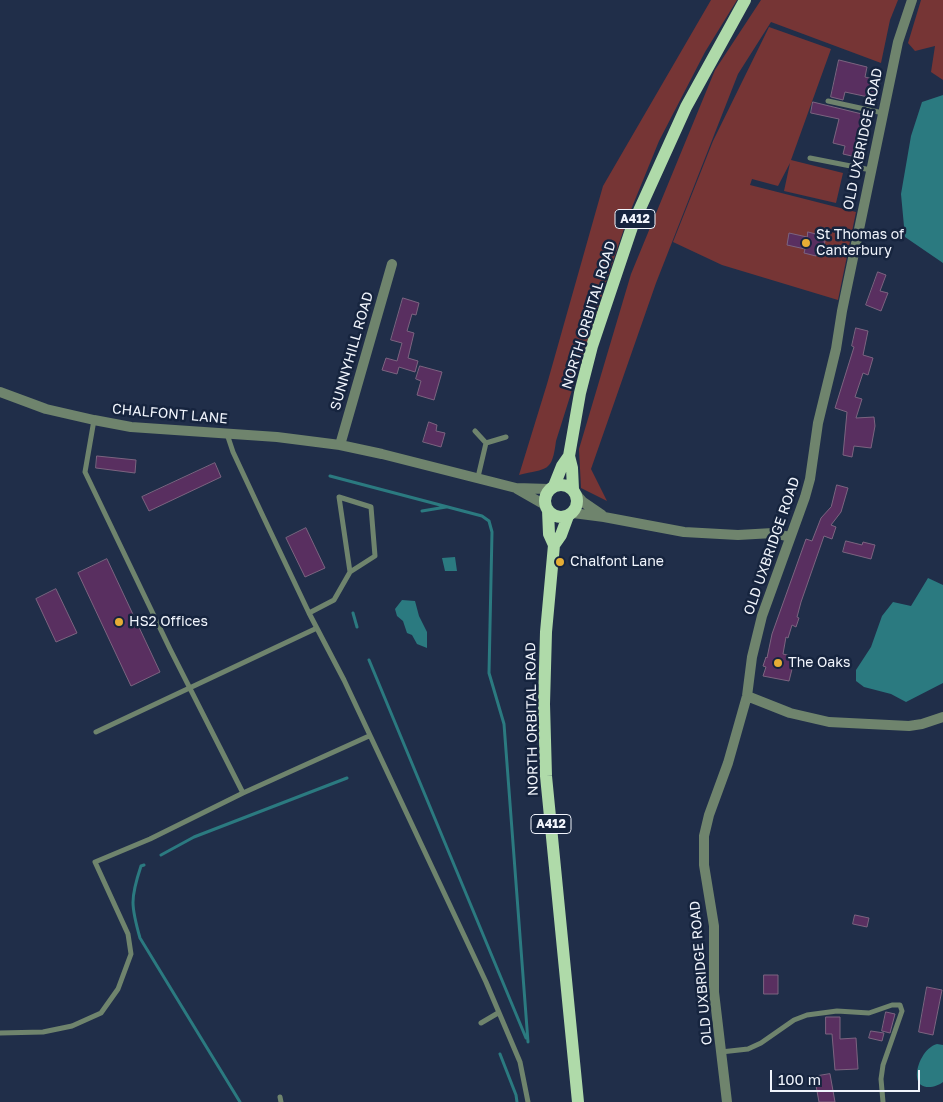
<!DOCTYPE html>
<html>
<head>
<meta charset="utf-8">
<style>
	body { margin:0 }
	#map { position:relative; width:943px; height:1102px; overflow:hidden; background:#202e49; font-family:"Golos Text",sans-serif }
	canvas { display:block }
	.scale { position:absolute; left:770px; top:1070px; width:150px; height:22px; box-sizing:border-box; border:2px solid #f0f4fc; border-top:0; padding-left:6px; font-size:15px; line-height:18px; white-space:nowrap; color:#f0f4fc; -webkit-text-stroke:4px #16243e; paint-order:stroke }
</style>
</head>
<body>
<div id="map">
<canvas width="943" height="1102"></canvas>
<div class="scale">100 m</div>
</div>
<script>
const ctx = document.querySelector('canvas').getContext('2d');
ctx.lineJoin = 'round';
function fillPath(path, color) { ctx.fillStyle = color; ctx.fill(path, 'evenodd'); }
function stroke(path, color, width, dash) { ctx.strokeStyle = color; ctx.lineWidth = width; ctx.lineCap = dash ? 'butt' : 'round'; ctx.setLineDash(dash || []); ctx.stroke(path); }
function drawText(font, color, halo, rows, align = 'center') {
  ctx.font = font + ' "Golos Text",sans-serif'; ctx.lineWidth = 5; ctx.setLineDash([]); ctx.textBaseline = 'middle'; ctx.strokeStyle = halo; ctx.fillStyle = color; for (const [text, x, y, turn = 0] of rows) {
    ctx.save(); ctx.translate(x, y); ctx.rotate((+turn || 0) * Math.PI / 180); ctx.textAlign = isNaN(turn) ? turn : align; if (halo) ctx.strokeText(text, 0, 0); ctx.fillText(text, 0, 0); ctx.restore();
  }
}
fillPath(new Path2D(`
	M711 0H737L705 52 659 141 628 217 606 282 556 441C552 473 547 468 519 475L547 384 603 186Z
	M761 0H898L890 20 881 63 771 22 738 74 656 283 591 469 607 501 581 488 579 449 631 274 715 70Z
	M921 0H943V80L931 72 935 46 915 51 908 43Z
	M769 27 831 49 791 160 843 173 836 203 784 191 790 163 778 186 752 179 750 185 856 212 838 300 722 265 673 242 713 141Z`), '#763535');
fillPath(new Path2D(`
	M943 95V263L905 237 901 194 911 136 922 102Z
	M455 557 457 571H445L442 558Z
	M928 578 943 585V683L906 702 891 694 864 687 856 681V670L871 647 882 616 893 602 911 606Z
	M402 600 415 601 419 616 427 632V648L417 644 412 635 407 633 403 621 397 616 395 609Z
	M937 1044 943 1045V1082C936 1088 918 1091 917 1077 916 1065 925 1047 937 1044Z`), '#2b7a80');
stroke(new Path2D(`
	M330 476 482 516 489 521 492 532 489 673 504 724 528 1042
	M422 511 446 507
	M353 613 357 627
	M369 660 526 1038
	M161 855 194 837 347 778
	M144 865 141 866C130 899 131 906 140 938L240 1102
	M500 1054 516 1095 517 1102`), '#2b7a80', 3);
const building = new Path2D(`
	M839 60 867 67 865 77 877 80 873 98 845 92 843 100 831 97Z
	M813 102 862 114 860 123 864 124 856 157 843 154 845 146 833 143 839 119 811 113Z
	M808 232 820 235 819 240 825 241 823 251 818 250 816 256 804 253 805 249 787 245 789 233 807 237Z
	M878 272 886 275 880 291 888 293 881 311 866 305Z
	M403 298 419 303 416 315 412 314 407 331 414 333 408 358 418 361 415 372 399 367 397 374 382 370 386 358 397 361 402 343 391 340Z
	M856 328 868 331 863 355 873 358 868 375 863 373 855 397 862 399 856 418 874 417 875 426 871 448 854 446 852 457 843 455 847 412 835 408 854 347 852 346Z
	M420 366 442 372 434 400 417 395 421 381 416 379Z
	M429 422 437 425 436 431 445 433 441 447 423 442Z
	M97 456 136 460 135 473 96 468Z
	M215 463 221 477 149 511 142 497Z
	M837 485 848 488 841 512 831 525 836 527 832 539 824 536 801 602 797 617 799 618 796 627 792 625 788 638 786 637 783 654 795 657 789 681 763 676 766 667 763 666 766 657 767 658 772 634 806 539 812 541 821 518 831 507Z
	M306 528 325 568 305 577 286 538Z
	M846 541 862 545 863 542 875 545 871 559 843 552Z
	M107 559 160 672 131 686 78 573Z
	M56 589 77 633 56 642 36 599Z
	M855 915 869 918 867 927 853 924Z
	M764 975H778V994H764Z
	M927 987 942 990 933 1035 919 1032Z
	M886 1012 895 1014 890 1033 882 1031Z
	M826 1017H840V1039L856 1038 858 1069 835 1070 832 1034H826Z
	M871 1031 884 1033 882 1041 869 1038Z
	M830 1074 835 1102H819L815 1080H818V1076Z`);
fillPath(building, '#592f60');
stroke(building, '#7c6480', 1);
stroke(new Path2D(`
	M828 101 883 113
	M810 158 871 170
	M94 420 85 472 170 649 243 793
	M475 431 486 443
	M227 434 233 452 262 514 309 613 344 680 486 982 520 1062 528 1102
	M486 443 506 437
	M478 477 486 443
	M309 613 334 600 350 572 339 497 371 507 375 556 350 572
	M96 732 317 628
	M481 1023 498 1013
	M0 1033 43 1032 72 1026 101 1013 118 989 131 954 128 934 95 862 150 839 243 793 369 736
	M721 1052 748 1049 761 1043 794 1020 807 1015 837 1011 869 1013 892 1005H900L902 1011 883 1065 881 1079 883 1102
	M280 1097 281 1102`), '#6f846d', 5);
stroke(new Path2D(`
	M0 392 46 409 94 420 131 427 277 437 340 445 382 454 516 488 549 489
	M340 445 392 264
	M517 489 545 505
	M576 494 583 502 602 515
	M573 513 604 517 684 532 738 535 773 533 790 537
	M747 696 790 713 829 722 909 726 922 724 943 717
	M727 1102 714 992V926L704 865V836L709 815 728 763 747 696 752 657 762 616 805 497 810 479 818 423 836 349 842 311 898 42 912 0`), '#6f846d', 10);
stroke(new Path2D(`
	M569 456 572 468 573 489
	M545 501a16 16 0 1 1 32 0a16 16 0 1 1-32 0Z
	M554 486 562 466 569 456 580 393 592 346 633 224 686 107 745 0
	M548 510 549 534 554 545 546 632 544 704 546 776 578 1102
	M554 545 561 535 568 516`), '#afdaa9', 12);
for (const [x, y, r, color] of [
	[806,243,5,"#e5ad35"],
	[560,562,5,"#e5ad35"],
	[119,622,5,"#e5ad35"],
	[778,663,5,"#e5ad35"]
]) { const dot = new Path2D(); dot.arc(x, y, r, 0, 2 * Math.PI); ctx.fillStyle = color; ctx.fill(dot); stroke(dot, '#16243e', 2); }
for (const [x, y, w] of [
	[635,219,40],
	[551,824,40]
]) { const box = new Path2D(); box.roundRect(x - w / 2, y - 9.5, w, 19, 4); ctx.fillStyle = '#16243e'; ctx.fill(box); stroke(box, '#f0f4fc', 1); }
drawText('bold 12px', '#f0f4fc', null, [
	["A412",635,219],
	["A412",551,824]
]);
drawText('14px', '#f0f4fc', '#16243e', [
	["OLD UXBRIDGE ROAD",863,139,-78],
	["NORTH ORBITAL ROAD",589,315,-73],
	["SUNNYHILL ROAD",352,351,-74],
	["CHALFONT LANE",170,414,5],
	["OLD UXBRIDGE ROAD",772,546,-71],
	["NORTH ORBITAL ROAD",532,719,-91],
	["OLD UXBRIDGE ROAD",701,973,-95]
]);
drawText('14px', '#f0f4fc', '#16243e', [
	["St Thomas of",816,235],
	["Canterbury",816,251],
	["Chalfont Lane",570,562],
	["HS2 Offices",129,622],
	["The Oaks",788,663]
], 'left');
</script>
</body>
</html>
